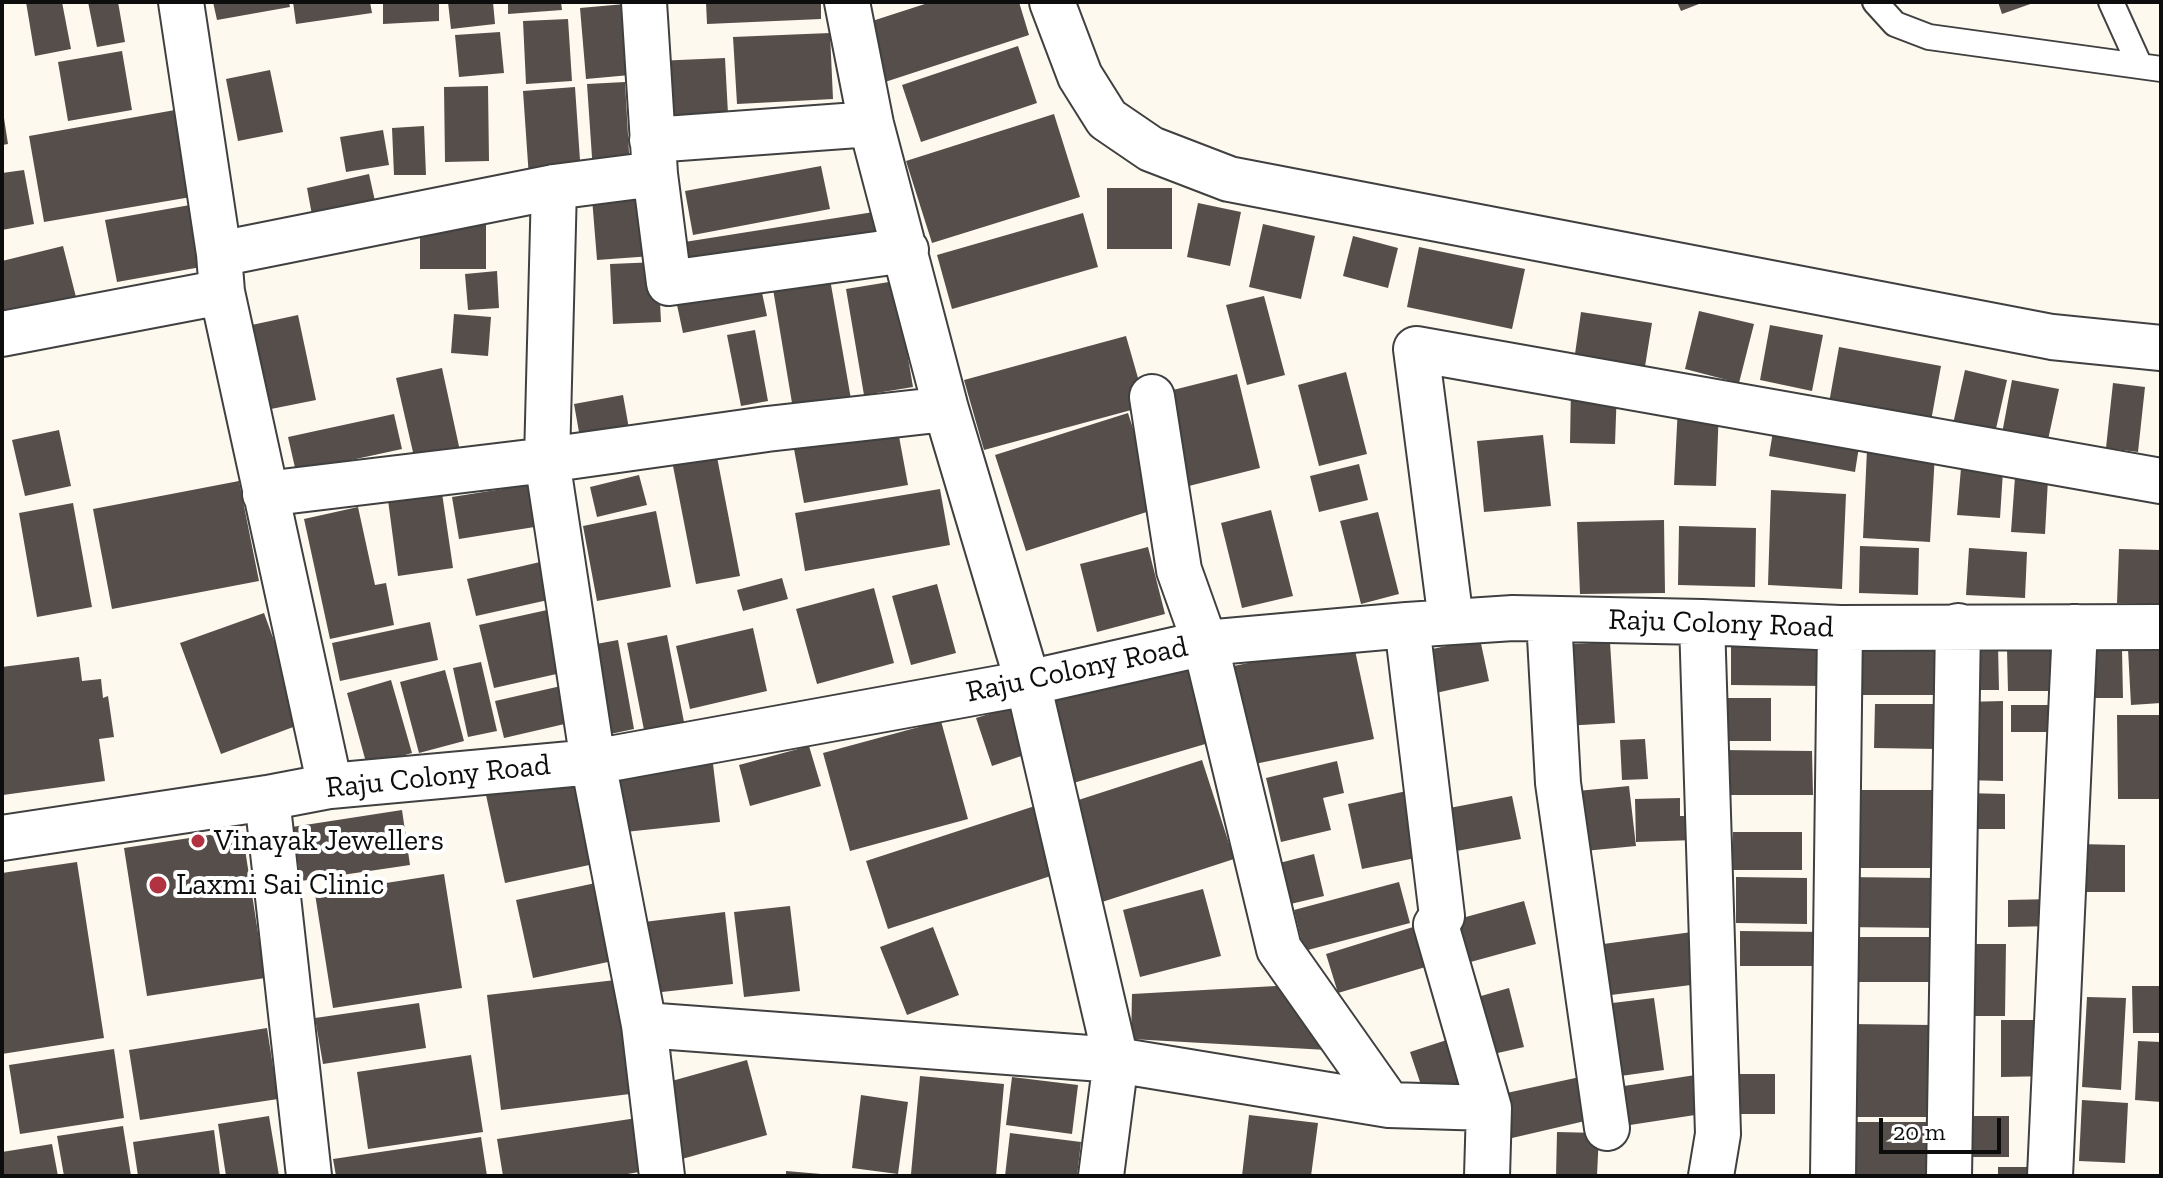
<!DOCTYPE html>
<html>
<head>
<meta charset="utf-8">
<style>
	body { margin:0 }
	#map { position:relative; width:2163px; height:1178px; overflow:hidden; background:#fdf9ef; font-family:"Zilla Slab",serif }
	canvas { display:block }
	.frame { position:absolute; inset:0; border:4px solid #0d0d0d; pointer-events:none }
	.scale { position:absolute; left:1879px; top:1118px; width:122px; height:36px; box-sizing:border-box; border:4px solid #0d0d0d; border-top:0; padding-left:10px; font-size:24px; line-height:28px; white-space:nowrap; color:#0d0d0d; -webkit-text-stroke:6px #fff; paint-order:stroke }
</style>
</head>
<body>
<div id="map">
<canvas width="2163" height="1178"></canvas>
<div class="frame"></div>
<div class="scale">20 m</div>
</div>
<script>
const ctx = document.querySelector('canvas').getContext('2d');
ctx.lineJoin = 'round';
function fillPath(path, color) { ctx.fillStyle = color; ctx.fill(path, 'evenodd'); }
function stroke(path, color, width, dash) { ctx.strokeStyle = color; ctx.lineWidth = width; ctx.lineCap = dash ? 'butt' : 'round'; ctx.setLineDash(dash || []); ctx.stroke(path); }
function drawText(font, color, halo, rows, align = 'center') {
  ctx.font = font + ' "Zilla Slab",serif'; ctx.lineWidth = 8; ctx.setLineDash([]); ctx.textBaseline = 'middle'; ctx.strokeStyle = halo; ctx.fillStyle = color; for (const [text, x, y, turn = 0] of rows) {
    ctx.save(); ctx.translate(x, y); ctx.rotate((+turn || 0) * Math.PI / 180); ctx.textAlign = isNaN(turn) ? turn : align; if (halo) ctx.strokeText(text, 0, 0); ctx.fillText(text, 0, 0); ctx.restore();
  }
}
fillPath(new Path2D(`
	M26 2H62L71 49 35 56Z
	M88 2H118L125 42 97 47Z
	M213 2H289L290 7 217 20Z
	M293 2H370L372 13 296 24Z
	M383 2H439V21L383 24Z
	M448 2H493L495 24 451 29Z
	M508 2H561L562 10 508 14Z
	M706 2H821V19L707 24Z
	M931 2H1019L1029 35 885 82 866 23Z
	M1677 2H1704L1681 11Z
	M1998 2H2036L2002 14Z
	M625 4 630 75 586 79 580 8Z
	M568 19 572 81 526 84 523 21Z
	M500 32 504 73 459 77 455 35Z
	M830 33 833 99 737 104 733 37Z
	M1018 46 1037 103 921 142 902 85Z
	M122 51 132 110 68 121 58 62Z
	M725 58 728 114 658 117 656 61Z
	M270 70 283 132 238 141 226 79Z
	M625 82 630 170 593 172 587 84Z
	M488 86 489 161 445 162 444 87Z
	M575 87 581 175 529 178 523 91Z
	M175 110 191 197 44 222 29 136Z
	M1054 114 1080 197 932 243 906 161Z
	M2 118H4L8 144 2 145Z
	M424 126 426 175H394L392 128Z
	M383 130 389 165 346 172 340 137Z
	M821 166 830 209 693 235 685 191Z
	M24 170 34 224 2 230V173Z
	M369 174 375 201 312 215 307 188Z
	M1107 188H1172V249H1107Z
	M647 193 652 256 597 260 592 198Z
	M1198 203 1241 212 1230 266 1187 257Z
	M190 205 201 267 117 282 105 220Z
	M880 211 885 242 676 274 672 244Z
	M1083 213 1098 267 952 309 937 255Z
	M420 224H486V269H420Z
	M1263 224 1315 236 1301 299 1249 287Z
	M1353 236 1398 248 1388 288 1343 276Z
	M63 246 76 297 2 314V261Z
	M1419 247 1525 269 1512 329 1407 307Z
	M658 262 661 322 613 324 610 264Z
	M497 271 499 308 468 310 465 274Z
	M830 279 852 405 794 415 773 289Z
	M895 281 913 387 864 395 846 289Z
	M761 288 767 316 683 333 677 305Z
	M1264 296 1285 375 1247 385 1226 305Z
	M1699 311 1754 324 1739 383 1685 369Z
	M1581 312 1652 323 1643 379 1573 368Z
	M454 314 491 317 488 356 451 353Z
	M298 315 316 400 266 410 247 326Z
	M1770 325 1823 335 1812 391 1760 380Z
	M755 330 768 401 741 406 727 335Z
	M1126 336 1146 406 984 450 964 380Z
	M1839 347 1941 366 1929 432 1827 414Z
	M442 368 460 451 415 461 396 378Z
	M1965 370 2007 380 1993 442 1951 433Z
	M1346 372 1367 454 1319 466 1298 385Z
	M1237 374 1260 468 1181 488 1157 394Z
	M2012 380 2059 389 2046 449 2001 439Z
	M2113 383 2145 387 2138 452 2106 448Z
	M1571 386 1617 388 1615 444 1570 443Z
	M623 395 631 440 582 449 574 404Z
	M1678 406 1719 408 1716 486 1674 485Z
	M1128 413 1159 508 1026 551 995 455Z
	M394 414 402 449 296 472 288 437Z
	M1775 419 1861 434 1855 472 1769 456Z
	M59 430 71 486 25 496 12 440Z
	M898 431 908 485 804 503 794 449Z
	M1543 435 1551 506 1484 512 1477 441Z
	M1867 449 1935 453 1930 542 1863 538Z
	M717 457 740 576 696 584 673 466Z
	M1359 464 1368 500 1319 512 1310 476Z
	M1961 468 2003 471 2000 518 1957 515Z
	M639 475 647 505 597 517 590 487Z
	M2015 477 2048 479 2045 534 2011 532Z
	M239 481 259 581 112 609 93 509Z
	M540 483 547 525 459 539 452 497Z
	M940 489 950 545 805 571 795 513Z
	M1771 490 1846 494 1842 589 1768 585Z
	M442 493 453 568 398 576 388 500Z
	M73 503 92 607 37 617 19 513Z
	M358 507 375 585 386 583 394 625 330 639 304 519Z
	M1271 510 1293 596 1242 608 1221 523Z
	M656 511 671 587 597 601 583 526Z
	M1378 512 1399 594 1361 604 1340 521Z
	M1664 520 1665 593 1580 594 1577 522Z
	M1679 526 1756 528 1755 587 1678 585Z
	M1860 546 1919 548 1918 595 1859 593Z
	M1148 547 1165 614 1097 632 1080 564Z
	M1969 548 2027 552 2025 598 1966 595Z
	M2119 549 2161 550V604L2117 603Z
	M540 562 548 600 476 616 467 579Z
	M782 578 788 599 743 611 737 590Z
	M937 584 956 653 911 665 892 596Z
	M874 588 894 663 817 684 796 609Z
	M547 610 561 673 494 688 479 625Z
	M264 613 304 723 221 754 180 643Z
	M430 622 438 660 340 681 332 643Z
	M753 628 767 691 690 709 676 646Z
	M667 635 684 722 644 730 627 643Z
	M1480 639 1489 681 1427 695 1418 652Z
	M618 640 634 729 596 737 580 647Z
	M1353 641 1374 739 1250 765 1229 667Z
	M1731 641H1824V686L1731 685Z
	M1610 642 1615 723 1564 726 1557 645Z
	M1853 642H1942V695H1854Z
	M1963 645H1998L1999 690H1963Z
	M2161 647V703L2131 705 2128 649Z
	M2066 648V691H2008L2007 649Z
	M2080 649H2122L2123 698H2080Z
	M79 657 82 681 101 679 103 698 108 696 114 737 99 739 105 781 3 795 2 667Z
	M1189 661 1212 742 1070 784 1046 703Z
	M481 662 497 731 468 737 453 668Z
	M445 670 464 741 419 753 400 682Z
	M391 680 412 753 367 766 347 693Z
	M561 686 569 723 504 738 495 701Z
	M1710 698H1771V741H1710Z
	M2003 701V781L1964 780V702Z
	M1021 704 1036 751 992 766 976 718Z
	M1875 704H1939V749L1874 748Z
	M2011 705H2057V732H2011Z
	M2117 715H2161V799H2118Z
	M941 721 968 819 850 851 823 753Z
	M1645 739 1648 779 1622 780 1620 740Z
	M809 746 821 786 750 806 739 765Z
	M1721 750 1812 751 1813 795H1721Z
	M1202 760 1234 859 1099 903 1066 804Z
	M1337 761 1344 793 1323 798 1331 830 1281 842 1266 778Z
	M713 764 720 822 625 832 619 775Z
	M575 776 594 864 505 883 486 795Z
	M1629 786 1636 846 1574 852 1567 792Z
	M1411 790 1425 856 1362 869 1348 804Z
	M1848 790H1933V868H1848Z
	M1965 793 2005 794V829H1965Z
	M1512 796 1521 839 1446 853 1439 810Z
	M1680 798V816H1694L1695 840 1636 842 1635 799Z
	M1044 803 1066 871 888 929 866 861Z
	M402 810 410 865 301 881 292 827Z
	M242 830 265 978 147 996 124 848Z
	M1733 832H1802V870H1732Z
	M2076 844 2125 845V892H2076Z
	M1314 854 1324 896 1278 907 1268 866Z
	M77 862 104 1038 2 1054V873Z
	M444 874 462 988 333 1008 315 894Z
	M1736 877 1807 878V924L1736 923Z
	M1841 877 1937 878V928L1841 927Z
	M605 881 622 959 533 978 516 900Z
	M1399 882 1410 923 1304 951 1294 910Z
	M1203 889 1221 956 1140 977 1123 910Z
	M2053 899V926L2008 927V900Z
	M1524 901 1536 944 1456 966 1444 923Z
	M790 906 800 991 744 997 734 912Z
	M725 912 733 984 653 993 644 922Z
	M1426 923 1439 963 1338 993 1326 954Z
	M933 927 959 995 907 1015 880 947Z
	M1740 931 1826 932V966H1740Z
	M1692 932 1699 984 1603 996 1596 945Z
	M1856 937H1941V982H1856Z
	M1958 944H2006L2005 1016H1958Z
	M624 979 638 1093 501 1110 487 995Z
	M1294 985 1298 1015 1330 1032 1327 1050 1131 1039 1132 994Z
	M2132 986H2161V1033H2133Z
	M1509 988 1524 1047 1489 1055 1474 998Z
	M2087 997 2126 998 2121 1090 2082 1087Z
	M1654 998 1664 1070 1613 1077 1604 1004Z
	M419 1003 426 1048 323 1064 315 1018Z
	M2001 1020H2051L2052 1076 2001 1077Z
	M1850 1024 1932 1025 1931 1117H1849Z
	M267 1028 278 1099 140 1120 129 1050Z
	M1465 1034 1480 1076 1424 1094 1410 1052Z
	M2138 1041 2161 1042V1102L2135 1100Z
	M114 1049 124 1118 20 1134 9 1065Z
	M471 1055 483 1132 368 1149 357 1072Z
	M747 1060 767 1135 682 1159 661 1084Z
	M1702 1074 1708 1113 1617 1127 1611 1088Z
	M1725 1074H1775V1114H1725Z
	M1589 1075 1598 1118 1512 1138 1502 1094Z
	M920 1076 1004 1084 996 1176 911 1174Z
	M1012 1077 1078 1085 1072 1134 1006 1125Z
	M861 1095 908 1102 898 1174 852 1168Z
	M2082 1100 2128 1103 2125 1163 2079 1161Z
	M1249 1115 1318 1123 1311 1176H1242Z
	M269 1116 279 1176H226L218 1124Z
	M1952 1116H2009V1157H1953Z
	M637 1118 645 1171 616 1176H503L497 1139Z
	M1850 1122H1938V1176H1850Z
	M123 1126 131 1176H64L57 1136Z
	M214 1130 220 1176H138L133 1142Z
	M1557 1132 1599 1133 1597 1176H1556Z
	M1010 1133 1081 1142 1077 1176H1005Z
	M481 1137 487 1176H336L333 1159Z
	M52 1144 58 1176H3L2 1152Z
	M1998 1167H2043V1176H1998Z
	M786 1171 821 1174V1176H786Z`), '#554e4a');
const service = new Path2D(`
	M1875 2 1895 24 1929 37 2161 69
	M2111 2 2140 66`);
const minor = new Path2D(`
	M181 2 219 254 222 292 330 786
	M644 2 655 174 669 283 906 250
	M847 2 871 124 946 409 1028 683 1116 1060 1101 1176
	M1052 2 1080 76 1107 119 1151 149 1229 179 2052 337 2161 348
	M652 140 871 124
	M554 187 547 460 593 762 644 1025 662 1176
	M219 254 554 187 655 174
	M2 334 222 292
	M1152 397 1179 570 1205 643 1279 949 1389 1105
	M265 494 547 460 767 429 946 409
	M1549 619 1558 783 1607 1128
	M1451 621 1416 349 2161 481
	M1702 622 1718 1134 1711 1176
	M1407 625 1442 916 1436 925 1489 1108 1487 1176
	M267 798 309 1176
	M2 838 267 798 330 786 593 762 1028 683 1205 643 1407 625 1513 618 1702 622 1840 628 2161 627
	M644 1025 1116 1060 1389 1105 1489 1108
	M1833 1176 1840 628
	M1949 1176 1958 626
	M2050 1176 2075 627`);
stroke(service, '#404040', 28);
stroke(minor, '#404040', 48);
stroke(service, '#fff', 24);
stroke(minor, '#fff', 44);
for (const [x, y, r, color] of [
	[198,841,8,"#b13241"],
	[158,885,10,"#b13241"]
]) { const dot = new Path2D(); dot.arc(x, y, r, 0, 2 * Math.PI); ctx.fillStyle = color; ctx.fill(dot); stroke(dot, '#fff', 3); }
drawText('30px', '#0d0d0d', '#fff', [
	["Raju Colony Road",1721,624,2],
	["Raju Colony Road",1077,670,-12],
	["Raju Colony Road",438,777,-6]
]);
drawText('30px', '#0d0d0d', '#fff', [
	["Vinayak Jewellers",214,841],
	["Laxmi Sai Clinic",176,885]
], 'left');
</script>
</body>
</html>
